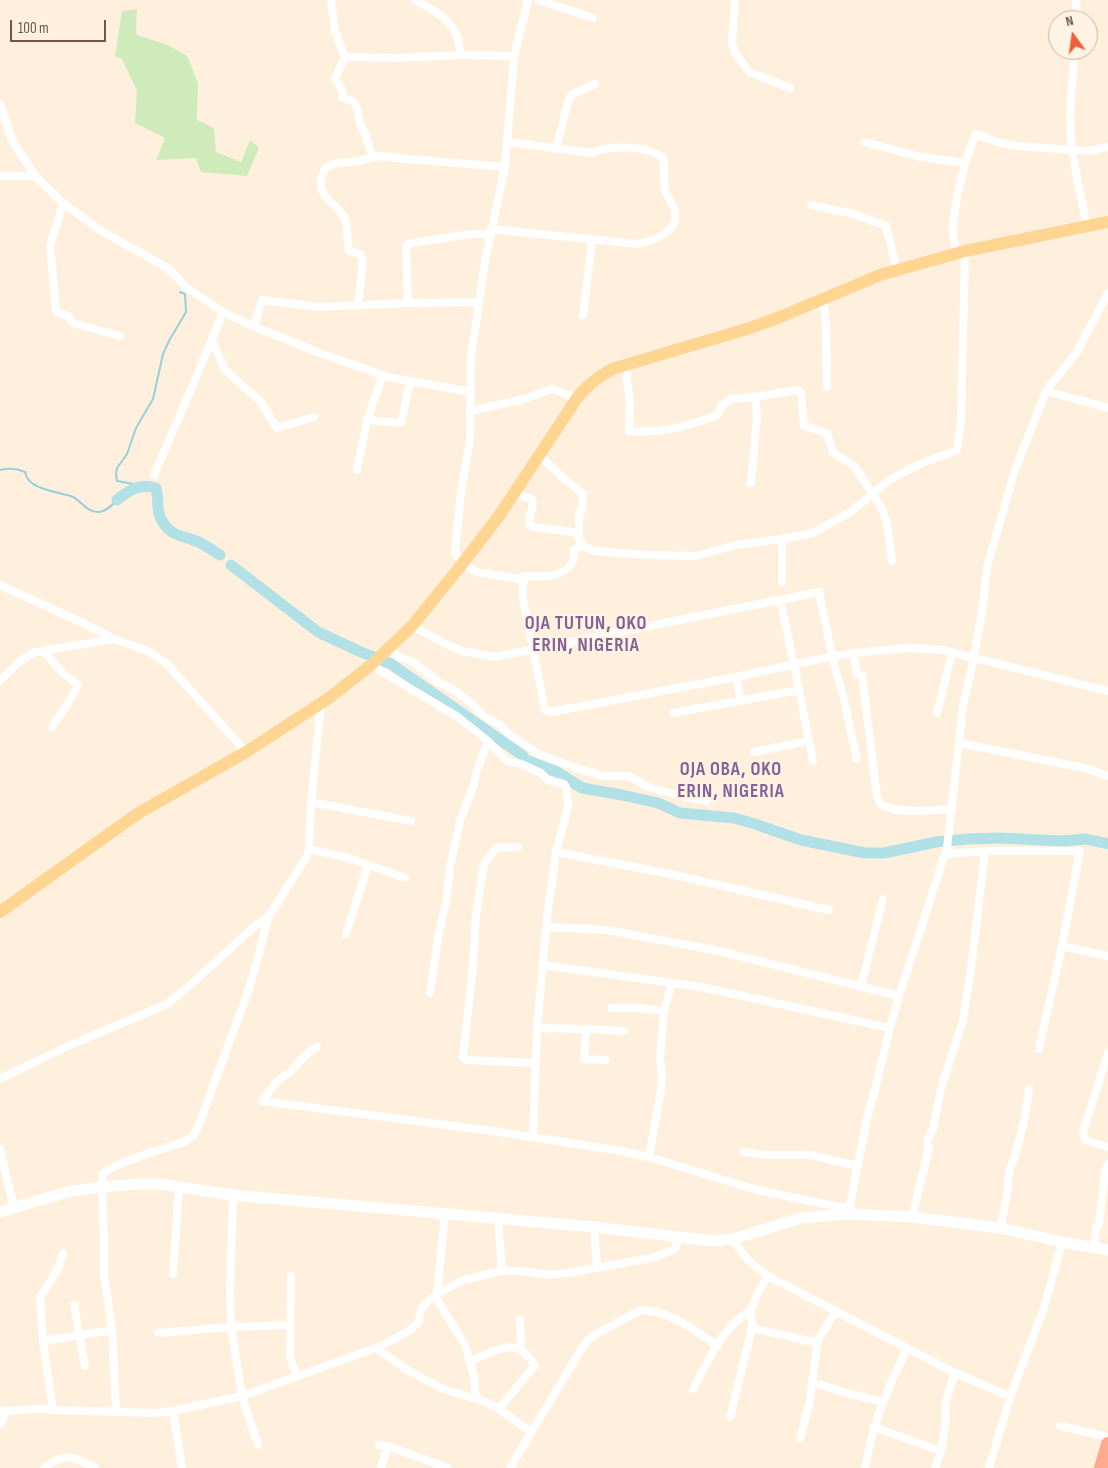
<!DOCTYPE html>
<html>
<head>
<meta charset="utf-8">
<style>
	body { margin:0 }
	#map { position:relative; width:1108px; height:1468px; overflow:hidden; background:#fef0dd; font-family:"Sofia Sans Condensed",sans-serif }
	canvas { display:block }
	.north { position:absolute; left:1048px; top:10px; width:50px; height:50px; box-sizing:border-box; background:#fff4e4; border:1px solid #c7b4a4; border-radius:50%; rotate:346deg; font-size:14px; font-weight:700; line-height:20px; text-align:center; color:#745544 }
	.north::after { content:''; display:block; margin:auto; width:18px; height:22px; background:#f05f39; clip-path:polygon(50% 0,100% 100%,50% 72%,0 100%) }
	.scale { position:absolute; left:10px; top:20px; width:96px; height:22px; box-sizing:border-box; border:2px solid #745544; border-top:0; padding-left:6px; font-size:15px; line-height:18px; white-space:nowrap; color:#745544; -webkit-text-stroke:4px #fff4e4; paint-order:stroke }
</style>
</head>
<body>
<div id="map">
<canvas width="1108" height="1468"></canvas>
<div class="north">N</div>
<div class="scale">100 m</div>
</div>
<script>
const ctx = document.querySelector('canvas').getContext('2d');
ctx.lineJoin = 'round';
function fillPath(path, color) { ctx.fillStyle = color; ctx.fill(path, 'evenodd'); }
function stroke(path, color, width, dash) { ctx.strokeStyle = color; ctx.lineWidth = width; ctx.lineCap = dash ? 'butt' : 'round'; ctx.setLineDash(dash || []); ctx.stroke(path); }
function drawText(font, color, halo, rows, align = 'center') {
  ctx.font = font + ' "Sofia Sans Condensed",sans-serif'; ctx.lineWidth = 4.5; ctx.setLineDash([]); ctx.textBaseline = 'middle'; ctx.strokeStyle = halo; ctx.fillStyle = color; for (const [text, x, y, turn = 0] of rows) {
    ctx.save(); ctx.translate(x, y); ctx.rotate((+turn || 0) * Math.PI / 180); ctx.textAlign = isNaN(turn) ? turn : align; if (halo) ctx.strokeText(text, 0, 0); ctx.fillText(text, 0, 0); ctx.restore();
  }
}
fillPath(new Path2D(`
	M137 9 136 31 137 35 168 45 187 56 198 83 197 120 214 128 216 152 241 162 250 140 259 148 247 176 201 172 196 158 156 160 165 138 135 123 137 91 122 59 115 56 122 11Z`), '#cfebbb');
stroke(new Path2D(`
	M0 470C9 468 16 468 25 472 26 474 26 477 28 479 34 489 60 493 71 496 81 500 86 512 98 512 105 513 112 505 117 500
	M144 486 117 481 116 474 117 468 127 454 136 428 153 399 163 354 170 339 186 312 185 294 180 292`), '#97d0da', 2);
stroke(new Path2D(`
	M117 500C129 490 140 483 156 488 159 498 156 510 161 519 170 536 180 535 196 541 204 544 212 550 220 555
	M231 565 318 632 361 652 391 664 522 755 525 760 557 772 582 788 622 795 658 803 680 813 734 818 752 823 801 840 865 853H884L936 842 967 839 1000 838 1062 841 1086 839 1108 844`), '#b1e0e7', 11);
stroke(new Path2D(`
	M331 0 335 31 345 57 335 79 343 92 342 97 354 102 357 108 361 127 365 134 373 158
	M415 0C429 8 448 17 455 32 459 38 459 48 461 55
	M528 0 514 56 505 167 485 261 471 357 470 439 461 491 455 553 459 558 464 561 470 568 477 572 520 579 524 582 522 594 545 710 551 712 736 677 833 656 865 652 908 648 943 650 1108 691
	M538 0 593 18
	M735 0 732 42 734 50 736 54 749 72 790 88
	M1076 0 1077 20
	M1075 50C1072 83 1068 117 1072 150 1076 176 1082 201 1087 226
	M345 57 397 58 461 55 514 56
	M0 104 12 140 35 176 63 203 103 232 168 268 187 288 223 312 250 325 325 355 388 377 471 392
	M864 142 921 157 965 163
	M556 149 569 99 573 94 595 84
	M0 176H35
	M63 203 50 246 56 309 57 312 68 316 73 323 120 336
	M811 205 854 214 886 226 897 270
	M491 229 637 244C653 241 679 232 675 211 673 203 667 198 665 190 663 179 665 169 663 158 646 145 610 145 591 153L508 142
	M956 254C955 246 953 238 953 230 954 198 965 164 975 134L998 142 1016 146 1088 151 1108 147
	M823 299 826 326 827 387
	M408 303 406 245 412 243 471 234H490
	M358 306 363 260 360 254 349 251C347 241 348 225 344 217 336 202 315 197 322 175 327 162 338 163 351 162 367 160 379 153 395 158L505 167
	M583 315 592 240
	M254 326 262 300 318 307 408 303 479 302
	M212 340 225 370 260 401 277 428 314 417
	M627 364V382L630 400 629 431C664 434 686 426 718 415L721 406 730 399 755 397 797 390 801 392 804 426 827 433 833 452 855 467 881 507 887 523 892 561
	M1046 391 1108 408
	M470 411 524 399 552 389 577 398
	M367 420 401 423 410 381
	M539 455 561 476 583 494 582 511 579 512V539L583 546 595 551 647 555 696 556 736 545 782 539 813 533 852 511 889 480 920 464 955 451 957 449 961 423 965 251
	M357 470 367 420 383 375
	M154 475 192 387 223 312
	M751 483 757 417 755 397
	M514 493 532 499C535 508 527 516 530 525L534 527 579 533
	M520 579 523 576C539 577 564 579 573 561 574 558 574 553 574 550L582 545
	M782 582V539
	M0 585 85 624 114 639 148 651 166 663 246 752
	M780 600 794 664 813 761
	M412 626 444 643 462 651 495 657 819 592 834 664 844 700 857 759
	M390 648 399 657 413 662 437 681 455 691 472 704 484 716 500 725 509 734 539 754 576 768 603 776H627L637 780 647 787 678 795 707 801
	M43 651 63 673 78 685C71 701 61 712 52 727
	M853 653 857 674 862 675 877 796C878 798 879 801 880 803 891 815 936 810 952 809
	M371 665 458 717 488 741 507 761 521 764 541 773 548 780 564 784 566 787 568 807 556 852 547 918 537 1028 533 1137
	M736 677 741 701
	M0 681 20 661 35 652 114 639
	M673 713 799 690
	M937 713 952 653
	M959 743 1085 768 1108 776
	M754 752 808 741
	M311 802 411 821
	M518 847 496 848 484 864 476 914 473 966 463 1057 466 1060 535 1063
	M309 849 349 858 405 878
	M556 852 670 874 829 910
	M946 854 985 851H1080L1062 946 1039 1049
	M546 927 607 930 719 951 899 996
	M346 934 368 865
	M1062 946 1108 956
	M543 965 701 987 890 1028
	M861 986 883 899
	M430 993 438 938 446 902 450 867 460 821 473 787 477 771 488 741
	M611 1008H638L664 1011
	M537 1028 586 1029 624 1031
	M586 1029 584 1059 606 1060
	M317 1047C306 1053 299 1062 290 1072 287 1075 283 1076 280 1079 273 1085 268 1093 262 1101L500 1132 621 1151 649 1157 757 1190 849 1209
	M1108 1053 1083 1132 1085 1140 1108 1147
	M0 1079 66 1047 167 1004 188 987 254 927 269 916 307 856 309 849 311 802 321 703
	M0 1149 14 1208
	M744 1152 764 1155H810L857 1166
	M649 1157 661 1090 662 1076 660 1058 664 1011 672 983
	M103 1186 102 1175C111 1163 167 1148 183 1142L192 1137 198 1127 249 989 269 916
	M102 1187 104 1239V1274L112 1330 116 1411
	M233 1195 230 1294 231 1327 242 1396 258 1445
	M445 1214 437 1294 435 1296 465 1345 474 1377 476 1398
	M847 1214 849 1209 868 1114 873 1097 890 1028 899 996 947 848 963 706 974 657 982 612 987 567 1015 470 1046 391 1077 352 1108 293
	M912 1217 929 1148 927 1146 928 1139 933 1128 942 1085 963 1021 972 961 985 851
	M498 1219 502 1271
	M594 1227 597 1268
	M1000 1228 1008 1190V1180L1010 1167 1014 1159 1024 1122 1029 1089
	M733 1239C743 1257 752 1264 768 1276L947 1369 1010 1397
	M1094 1248 1096 1228 1099 1224 1105 1172 1108 1164
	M173 1274 179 1187
	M291 1276 290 1356 297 1377
	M437 1294 463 1280 502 1271H521L549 1275 568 1273 651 1258 673 1250 675 1248 680 1237
	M74 1305 85 1366
	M520 1319 521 1350
	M752 1328 818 1343
	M159 1333 231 1327 290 1325
	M43 1341 112 1330
	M376 1348 407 1370 443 1389 486 1402 499 1409 531 1432
	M470 1361C483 1357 508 1340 522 1351 527 1354 531 1360 535 1365L499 1409
	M812 1382 846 1393 883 1402
	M693 1389C707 1363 724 1323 751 1311
	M53 1410 43 1341 40 1297 58 1269 63 1253
	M0 1411 42 1409 53 1410 155 1413 173 1411 242 1396 376 1348 409 1331 419 1322C419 1306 424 1305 435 1296
	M173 1411 182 1468
	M730 1417 752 1328 751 1311 758 1292 768 1276
	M0 1424 7 1410
	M1060 1426 1108 1437
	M874 1427 941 1451
	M800 1439 810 1401 812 1382 818 1340 836 1311
	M379 1445 388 1446 381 1468
	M388 1446 448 1468
	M44 1468C64 1452 74 1456 95 1468
	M510 1468 585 1343 594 1335 641 1310C671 1311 694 1330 718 1346
	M865 1468C868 1454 871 1439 875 1426 883 1399 895 1374 907 1349
	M935 1468 941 1451 946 1420 945 1405 955 1372
	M989 1468 1010 1397 1044 1308 1062 1242`), '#fff', 8);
stroke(new Path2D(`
	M0 1212 67 1192 102 1187 138 1184H160L233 1195 594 1227 713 1241 733 1239 801 1218 847 1214 912 1217 1000 1228 1062 1242 1108 1250`), '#fff', 11);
stroke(new Path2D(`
	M0 912 137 814 246 752 329 698 371 665 412 626 459 568 499 516 577 398C587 385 598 377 612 369L750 328 780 317 880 275 965 251 1108 222`), '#ffd592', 12);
stroke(new Path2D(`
	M1101 1468 1108 1444`), '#fdaa8f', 14);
ctx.letterSpacing = '1px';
drawText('bold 19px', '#845f98', '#fff4e4', [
	["OJA TUTUN, OKO",586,624],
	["ERIN, NIGERIA",586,646],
	["OJA OBA, OKO",731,770],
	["ERIN, NIGERIA",731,792]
]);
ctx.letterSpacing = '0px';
</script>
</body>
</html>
